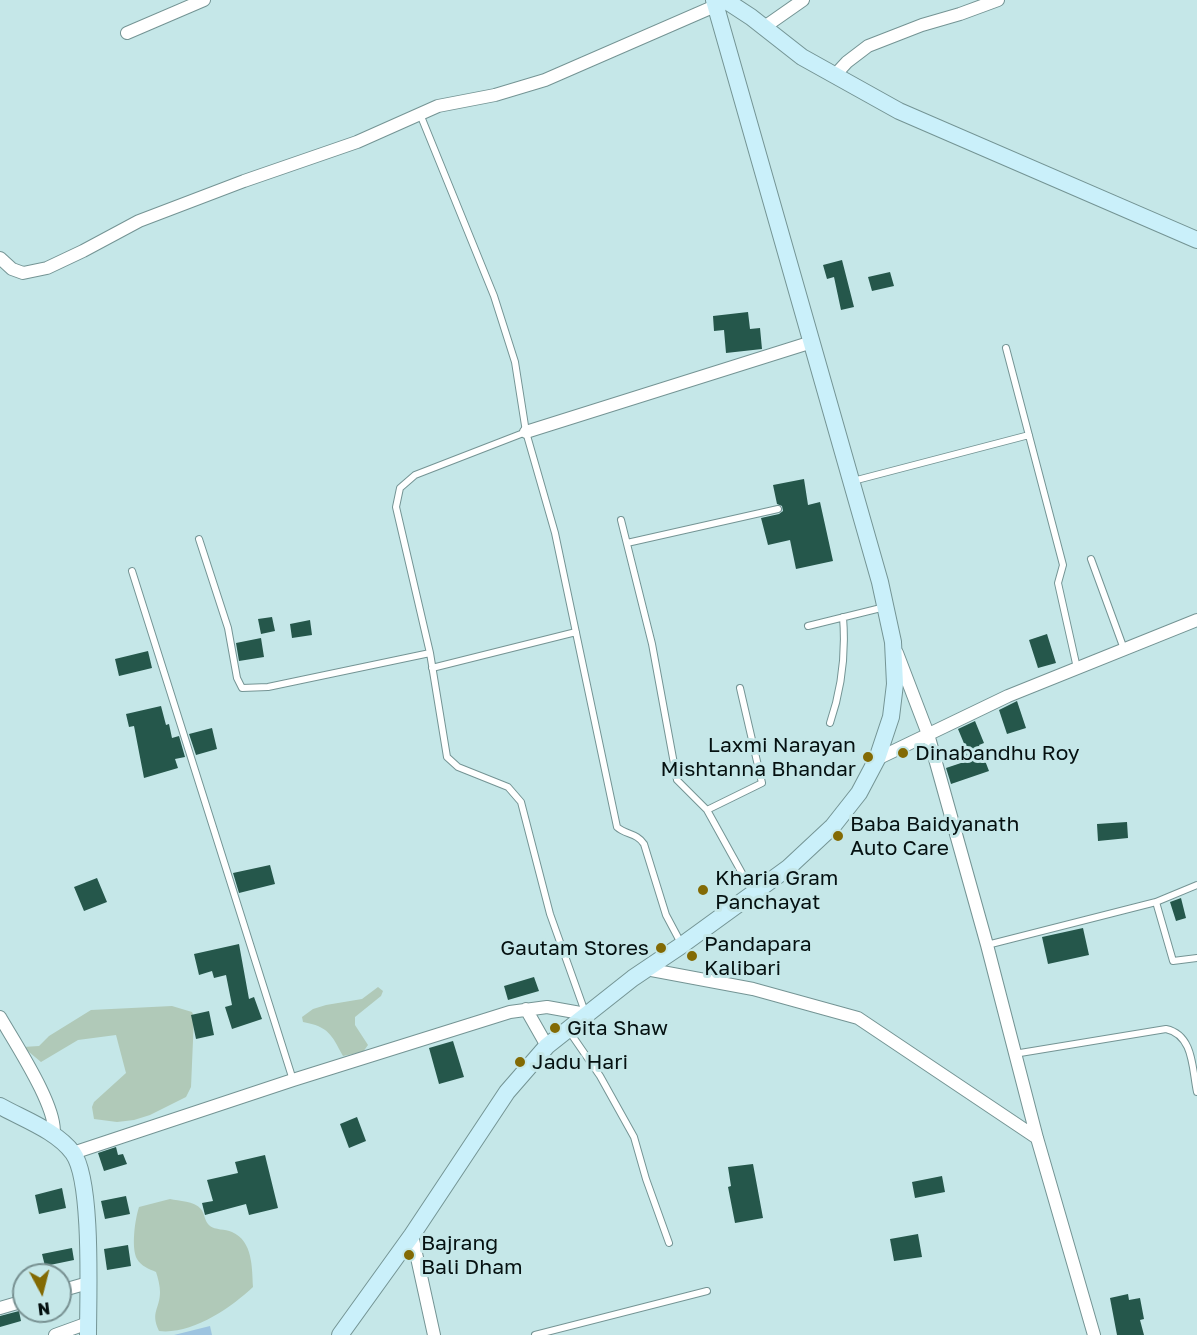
<!DOCTYPE html>
<html>
<head>
<meta charset="utf-8">
<style>
	body { margin:0 }
	#map { position:relative; width:1197px; height:1335px; overflow:hidden; background:#c5e7e8; font-family:"Golos Text",sans-serif }
	canvas { display:block }
	.north { position:absolute; left:12px; top:1263px; width:60px; height:60px; box-sizing:border-box; background:#c5e7e8; border:2px solid #789192; border-radius:50%; rotate:173deg; font-size:16px; font-weight:700; line-height:24px; text-align:center; color:#051111 }
	.north::after { content:''; display:block; margin:auto; width:21px; height:27px; background:#836a04; clip-path:polygon(50% 0,100% 100%,50% 72%,0 100%) }
</style>
</head>
<body>
<div id="map">
<canvas width="1197" height="1335"></canvas>
<div class="north">N</div>
</div>
<script>
const ctx = document.querySelector('canvas').getContext('2d');
ctx.lineJoin = 'round';
function fillPath(path, color) { ctx.fillStyle = color; ctx.fill(path, 'evenodd'); }
function stroke(path, color, width, dash) { ctx.strokeStyle = color; ctx.lineWidth = width; ctx.lineCap = dash ? 'butt' : 'round'; ctx.setLineDash(dash || []); ctx.stroke(path); }
function drawText(font, color, halo, rows, align = 'center') {
  ctx.font = font + ' "Golos Text",sans-serif'; ctx.lineWidth = 6; ctx.setLineDash([]); ctx.textBaseline = 'middle'; ctx.strokeStyle = halo; ctx.fillStyle = color; for (const [text, x, y, turn = 0] of rows) {
    ctx.save(); ctx.translate(x, y); ctx.rotate((+turn || 0) * Math.PI / 180); ctx.textAlign = isNaN(turn) ? turn : align; if (halo) ctx.strokeText(text, 0, 0); ctx.fillText(text, 0, 0); ctx.restore();
  }
}
fillPath(new Path2D(`
	M378 987 383 991 381 996 355 1017V1025L368 1045 363 1052 343 1056C331 1034 329 1027 303 1022L302 1017 313 1009 326 1005 362 999Z
	M172 1006 192 1012 194 1017 191 1087 186 1097 150 1115 134 1120 117 1122 94 1119 92 1107 94 1102 126 1073 116 1035 78 1040 41 1062 23 1047 39 1046 49 1036 91 1010Z
	M170 1199C179 1201 194 1201 201 1209 205 1214 204 1221 210 1226 215 1230 225 1229 232 1232 253 1241 252 1268 253 1287 231 1308 191 1335 159 1331 150 1312 160 1309 160 1292 160 1286 158 1278 156 1272 149 1269 141 1266 137 1259 131 1248 135 1219 139 1207Z`), '#b0c9b8');
fillPath(new Path2D(`
	M210 1326 212 1335H174Z`), '#9dc4e0');
fillPath(new Path2D(`
	M842 260 854 307 841 310 834 277 827 279 823 265Z
	M890 272 894 286 872 291 868 277Z
	M748 312 750 329 760 328 762 349 726 353 724 330 714 331 713 316Z
	M804 479 808 505 820 502 833 561 796 569 790 540 768 545 761 518 779 514 783 511 782 506 777 504 773 485Z
	M272 617 275 631 261 634 258 619Z
	M310 620 312 635 292 638 290 624Z
	M1047 634 1056 663 1038 668 1029 640Z
	M261 638 264 657 239 661 236 643Z
	M148 651 152 668 119 676 115 659Z
	M1017 701 1026 728 1007 734 999 710Z
	M161 706 166 725 169 724 172 738 179 736 185 757 175 759 178 768 144 778 134 726 129 727 126 714Z
	M975 721 984 743 979 745 989 771 951 784 946 768 964 762 961 755 968 753 958 729Z
	M212 728 217 749 196 755 189 734Z
	M1127 822 1128 838 1098 841 1097 824Z
	M270 865 275 884 239 893 233 873Z
	M97 878 107 902 84 911 74 887Z
	M1181 898 1186 918 1176 921 1170 902Z
	M1083 928 1089 955 1048 964 1042 937Z
	M239 944 249 999 254 997 262 1019 232 1029 225 1007 232 1005 226 975 214 978 212 971 199 975 194 954Z
	M534 977 539 991 508 1000 504 986Z
	M209 1011 214 1035 196 1039 191 1015Z
	M453 1041 464 1077 439 1084 429 1048Z
	M357 1117 366 1141 349 1148 340 1124Z
	M116 1147 118 1155 123 1154 127 1164 104 1171 98 1153Z
	M265 1155 278 1208 249 1215 246 1204 205 1215 202 1203 213 1201 207 1180 238 1173 235 1162Z
	M753 1164 763 1218 735 1223 728 1187 731 1186 728 1167Z
	M942 1176 945 1192 915 1198 912 1182Z
	M62 1188 66 1208 39 1214 35 1195Z
	M126 1196 130 1214 105 1219 101 1201Z
	M918 1234 922 1257 894 1261 890 1239Z
	M128 1245 131 1266 107 1270 104 1249Z
	M72 1248 74 1260 45 1266 42 1254Z
	M1128 1294 1129 1300 1140 1298 1144 1319 1140 1320 1144 1335H1117L1110 1298Z
	M19 1311 21 1321 0 1327V1316Z`), '#25574b');
const lane = new Path2D(`
	M420 114 494 296 515 362 526 432 555 533 617 827C626 835 637 833 644 844L666 915 682 945
	M1006 348 1063 565 1058 583 1077 668
	M526 432 415 475 400 488 396 507 430 653 447 757 458 767 508 787 521 802 550 914 585 1012
	M853 481 1029 435
	M621 520 652 644 677 780 707 810 753 893
	M199 539 228 628 237 678 242 688 268 687 430 653
	M627 543 778 509
	M1091 559 1124 649
	M132 571 293 1080
	M808 626 885 607
	M432 668 576 632
	M830 723C842 688 846 654 843 617
	M707 810 762 783 740 688
	M1156 902 1173 961 1197 958
	M987 945 1156 902 1197 885
	M569 1031 600 1076 634 1137 646 1179 669 1243
	M1014 1054 1166 1029C1194 1035 1192 1069 1197 1092
	M535 1335 707 1291`);
const street = new Path2D(`
	M763 28 803 0
	M127 33 204 0
	M835 75 847 62 868 46 922 25 960 14 998 0
	M0 258 12 269 23 273 47 268 83 251 139 221 244 181 357 142 438 106 495 95 545 80 715 6
	M526 432 812 342
	M897 653 928 734 987 945 1037 1138 1094 1335
	M877 759 1008 696 1197 620
	M646 969 753 989 858 1018 1037 1138
	M526 1009 547 1046
	M0 1017C13 1040 61 1112 53 1136
	M73 1153 293 1080 510 1012 547 1007 586 1014
	M412 1235 434 1335
	M60 1291 88 1283
	M0 1308 24 1301
	M55 1335 88 1323`);
const secondary = new Path2D(`
	M725 0 751 17 802 57 899 111 1197 240
	M0 1106C23 1119 57 1131 73 1153 93 1181 88 1297 88 1335
	M340 1335 412 1235 507 1092 547 1046 633 978 682 945 788 868 833 826 859 793 877 759 891 717 895 684 893 642 880 582 714 0`);
stroke(lane, '#749494', 8);
stroke(street, '#749494', 14);
stroke(secondary, '#749494', 18);
stroke(lane, '#fff', 6);
stroke(street, '#fff', 12);
stroke(secondary, '#caf0fa', 16);
for (const [x, y, r, color] of [
	[903,753,6,"#836a04"],
	[868,757,6,"#836a04"],
	[838,836,6,"#836a04"],
	[703,890,6,"#836a04"],
	[661,948,6,"#836a04"],
	[692,956,6,"#836a04"],
	[555,1028,6,"#836a04"],
	[520,1062,6,"#836a04"],
	[409,1255,6,"#836a04"]
]) { const dot = new Path2D(); dot.arc(x, y, r, 0, 2 * Math.PI); ctx.fillStyle = color; ctx.fill(dot); stroke(dot, '#c5e7e8', 2); }
drawText('21px', '#051111', '#c5e7e8', [
	["Laxmi Narayan",856,745,"right"],
	["Mishtanna Bhandar",856,769,"right"],
	["Dinabandhu Roy",915,753],
	["Baba Baidyanath",850,824],
	["Auto Care",850,848],
	["Kharia Gram",715,878],
	["Panchayat",715,902],
	["Pandapara",704,944],
	["Kalibari",704,968],
	["Gautam Stores",649,948,"right"],
	["Gita Shaw",567,1028],
	["Jadu Hari",532,1062],
	["Bajrang",421,1243],
	["Bali Dham",421,1267]
], 'left');
</script>
</body>
</html>
